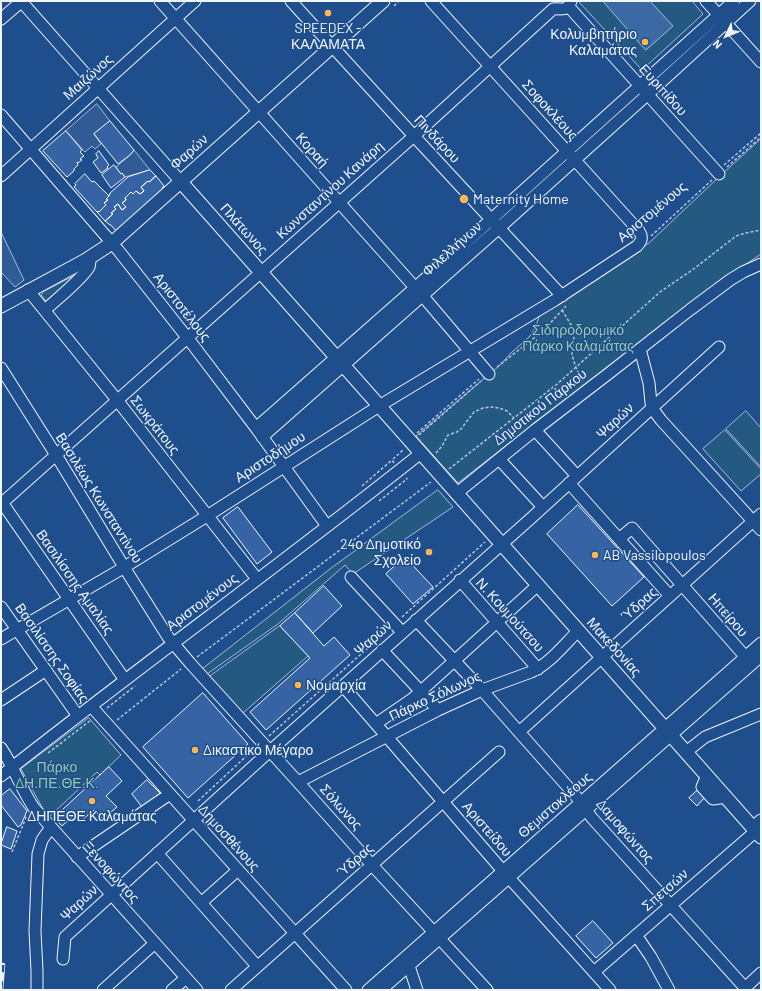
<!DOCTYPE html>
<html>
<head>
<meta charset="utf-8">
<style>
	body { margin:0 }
	#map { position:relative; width:762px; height:991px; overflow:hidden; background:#1f4e8c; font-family:Barlow,sans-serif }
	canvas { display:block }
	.frame { position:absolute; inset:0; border:2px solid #f2f6ff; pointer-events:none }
	.north { position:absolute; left:706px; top:16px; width:40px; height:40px; -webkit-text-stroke:3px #1f4e8c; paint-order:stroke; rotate:227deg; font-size:11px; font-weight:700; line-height:16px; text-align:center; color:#f2f6ff }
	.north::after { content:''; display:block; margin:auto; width:14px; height:18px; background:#f2f6ff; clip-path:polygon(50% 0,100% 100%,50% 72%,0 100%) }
</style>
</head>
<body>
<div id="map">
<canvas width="762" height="991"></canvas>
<div class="frame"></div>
<div class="north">N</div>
</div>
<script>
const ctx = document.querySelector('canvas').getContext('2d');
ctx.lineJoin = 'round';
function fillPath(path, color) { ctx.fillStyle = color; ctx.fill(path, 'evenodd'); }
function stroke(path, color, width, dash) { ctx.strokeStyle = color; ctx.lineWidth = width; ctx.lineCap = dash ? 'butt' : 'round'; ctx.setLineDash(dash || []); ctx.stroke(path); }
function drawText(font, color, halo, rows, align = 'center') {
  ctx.font = font + ' Barlow,sans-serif'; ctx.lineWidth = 3; ctx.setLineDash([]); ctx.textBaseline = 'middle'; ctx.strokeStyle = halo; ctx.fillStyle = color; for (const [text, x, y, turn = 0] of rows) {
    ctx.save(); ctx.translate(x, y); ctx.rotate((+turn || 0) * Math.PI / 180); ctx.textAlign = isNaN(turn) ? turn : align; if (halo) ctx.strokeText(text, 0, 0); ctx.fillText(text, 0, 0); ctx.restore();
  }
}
const green = new Path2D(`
	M580 1H692L703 14 642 70 579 2Z
	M761 139V254L723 280 575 394 531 426 458 483 416 436 499 366 511 353 530 336 536 326 541 310 649 243 720 176Z
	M72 277 73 278 46 301 41 295 43 292Z
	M746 411 761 428V467L726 429Z
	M725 430 761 469V474L741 491 703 449Z
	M438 490 453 507 353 574 345 565 278 624 207 674 202 669 330 569Z
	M280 626 308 656 243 713 209 677Z
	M89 718 121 755 100 775 97 772 48 818 21 769Z`);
fillPath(green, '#245a82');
stroke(green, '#a8bbd7', 1);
const parking = new Path2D(`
	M97 104 110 121 94 134 101 144 95 149 92 146 85 152 66 131Z
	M134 150 150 170 125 177 122 173 121 174 116 167 130 155Z
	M1 232 24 280 15 287 1 272Z`);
fillPath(parking, '#305b95');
stroke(parking, '#a8bbd7', 1);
const water = new Path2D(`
	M603 1H650L673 26 646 50Z`);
fillPath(water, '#3b69a3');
stroke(water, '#a8bbd7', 1);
const building = new Path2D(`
	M110 121 134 150 130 155 118 164 94 134Z
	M66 131 82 150 80 152 84 156 80 159 82 160 78 163 77 162 78 165 74 169V171L67 177 43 151Z
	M99 151 109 165 107 167 108 168 101 173 93 162 98 158 96 154Z
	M114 165 121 174 122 173 125 177 111 188 102 175Z
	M150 170 156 176 149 182 148 181 141 187 144 191 140 194 136 191 133 194 131 192 125 198 126 200 122 203 126 207 122 210 118 204 114 207 116 209 111 213 113 214 105 221 97 212 98 211 99 212 106 205 104 203 108 200 106 199 109 196 110 193 128 177Z
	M85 174 92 182 94 181 109 196 106 199 108 200 104 203 106 205 99 212 98 211 97 212 74 187 76 185 75 184Z
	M156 176 164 186 162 188 164 191 116 231 111 225H110L105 221 113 214 111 213 116 209 114 207 118 204 122 210 126 207 122 203 126 200 125 198 131 192 133 194 136 191 140 194 144 191 141 187 148 181 149 182Z
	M578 505 644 577 612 606 547 534Z
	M238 507 272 552 257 564 223 518Z
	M405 557 433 587 413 604 386 574Z
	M324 586 342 606 313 633 295 613Z
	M295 613 324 646 334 637 350 655 266 730 250 712 310 658 280 626Z
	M203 693 248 744 188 798 143 747Z
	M109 767 122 781 106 796 117 807 103 819 94 810 80 822 74 815 62 826 54 818Z
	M147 780 160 793 159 796 142 807 132 794Z
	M10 789 27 811 21 825 18 827 1 805V796Z
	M698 790 705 797 697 806 689 798Z
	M7 827 17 831 11 849 1 845Z
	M593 921 613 943 596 958 576 936Z`);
fillPath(building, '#3563a3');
stroke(building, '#f2f6ff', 1);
const minor = new Path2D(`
	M21 1 181 182
	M160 1 427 301 489 374
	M291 1 414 136 562 296
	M706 1 761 62
	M569 7 719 174
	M1 19 22 1
	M1 115 118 250 193 345 256 428 327 526
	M1 176 195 1
	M28 290 117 400 257 579
	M45 310C57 299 81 280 89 267 90 264 90 261 90 257
	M640 349 649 383 651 403 655 412 661 420 761 530
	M1 368 61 463 124 567 168 637 190 663 298 782 372 865 487 990
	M256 428 415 288 734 1
	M535 430 577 476
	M262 437 499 228 647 95 750 1
	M499 459 543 507
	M569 483 670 596
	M457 493 535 430 608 374 691 309 730 280 743 272 761 264
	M1 501 125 680
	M1 504 414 136 553 9C563 8 567 12 571 1
	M619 539 632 528 750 662
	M351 577 402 632
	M460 580 538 669
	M1 607 78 716
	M416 620 482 690 519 732 575 795 592 818 747 990
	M1 639 118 571 207 516 379 406 555 300 637 246C642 241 643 237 639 231L431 1
	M382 650 438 710
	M343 686 503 871 610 990
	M1 700 46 670
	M91 706 346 990
	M377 723 412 699 421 691 538 585
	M519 732 761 514
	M1 748C14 767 21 789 34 808L197 990
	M686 752 705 737 761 714
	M707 775 702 787 713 799 726 797
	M1 776C140 666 283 563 421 453
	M298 782 438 710 482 690 531 672C549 664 564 645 578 631
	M753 827 761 820
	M157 853 257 966
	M77 857 170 794
	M201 903 238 870
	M636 935 651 957 669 990
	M63 959 65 937 270 751 529 520 719 347
	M409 966 417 990
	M594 972 756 831
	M745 988 761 973
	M37 990V971L35 931 38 854 42 840 51 827
	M103 990 155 943
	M172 990 186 978
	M231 990 499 752
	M368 990 665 728 761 643
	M381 990 761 656`);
const major = new Path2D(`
	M181 182 761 837
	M1 306 86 260 112 243 383 1`);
stroke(minor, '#f2f6ff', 13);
stroke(major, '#f2f6ff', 15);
stroke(new Path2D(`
	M394 6 399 1
	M724 165 761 133
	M727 167 761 137
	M651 236 712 180
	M562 310 573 328 574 336 572 355 575 365 582 381
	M497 367 543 331 566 306
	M417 433 479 379
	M419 435 481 381
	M436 453 442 446 448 435 457 432 461 429 474 412 483 408 491 407 499 408 507 411 514 418
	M394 463 392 460 403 450
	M449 469 556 385 660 292 695 268 736 236 746 233 761 230
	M362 486 392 460
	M379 501 407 479 406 478
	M402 617 485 542
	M197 657 431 482
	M107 708 135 686
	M117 720 181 669
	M269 736 387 631
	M48 753 91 720
	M198 801 254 749
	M12 852 27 815`), '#b3c4dc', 1.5, [3, 2]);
stroke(minor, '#1f4e8c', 11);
stroke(major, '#1f4e8c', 13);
const rail = new Path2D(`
	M1 990 3 965`);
stroke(rail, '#f2f6ff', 4.5);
stroke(rail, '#1f4e8c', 3, [9]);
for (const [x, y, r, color] of [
	[328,13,4,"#ffb74d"],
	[645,42,4,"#ffb74d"],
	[464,199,5,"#ffb74d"],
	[429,552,4,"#ffb74d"],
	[595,555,4,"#ffb74d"],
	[298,685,4,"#ffb74d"],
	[195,750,4,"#ffb74d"],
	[92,801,4,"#ffb74d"]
]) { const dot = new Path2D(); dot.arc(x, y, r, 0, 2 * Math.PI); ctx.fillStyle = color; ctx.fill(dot); stroke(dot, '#1f4e8c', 1.5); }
drawText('14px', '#f2f6ff', '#1f4e8c', [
	["SPEEDEX -",328,28,"center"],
	["ΚΑΛΑΜΑΤΑ",328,44,"center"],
	["Κολυμβητήριο",637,34,"right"],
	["Καλαμάτας",637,50,"right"],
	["Maternity Home",473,199],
	["24ο Δημοτικό",421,544,"right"],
	["Σχολείο",421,560,"right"],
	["AB Vassilopoulos",603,555],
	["Νομαρχία",306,685],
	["Δικαστικό Μέγαρο",203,750],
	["ΔΗΠΕΘΕ Καλαμάτας",92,816,"center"]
], 'left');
drawText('14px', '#f2f6ff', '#1f4e8c', [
	["Μαιζώνος",88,77,-42],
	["Ευριπίδου",663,90,48],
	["Σοφοκλέους",550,110,48],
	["Πινδάρου",437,139,47],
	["Κοραή",312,150,48],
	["Φαρών",189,152,-42],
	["Κωνσταντίνου Κανάρη",330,190,-42],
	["Αριστομένους",652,212,-40],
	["Πλάτωνος",244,229,48],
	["Φιλελλήνων",452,249,-42],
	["Αριστοτέλους",182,307,52],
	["Δημοτικού Πάρκου",540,407,-38],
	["Ψαρών",615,421,-43],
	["Σωκράτους",155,425,52],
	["Αριστοδήμου",270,457,-33],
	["Βασιλέως Κωνσταντίνου",99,498,58],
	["Βασιλίσσης Αμαλίας",75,582,55],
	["Αριστομένους",202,602,-37],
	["Ύδρας",639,604,-42],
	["Ν. Κουμούτσου",510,615,48],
	["Ηπείρου",728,615,49],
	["Ψαρών",373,638,-42],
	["Μακεδονίας",614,647,48],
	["Βασιλίσσης Σοφίας",52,653,55],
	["Πάρκο Σόλωνος",435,696,-25],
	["Θεμιστοκλέους",555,805,-41],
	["Σόλωνος",341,807,48],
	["Αριστείδου",487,829,49],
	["Δαμοφώντος",625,831,49],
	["Δημοσθένους",229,838,48],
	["Ύδρας",355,860,-42],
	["Ξενοφώντος",111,872,48],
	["Σπετσών",665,890,-41],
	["Ψαρών",79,903,-43]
]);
drawText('14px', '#97c8a6', '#1f4e8c', [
	["Σιδηροδρομικό",578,330],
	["Πάρκο Καλαμάτας",578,346],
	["Πάρκο",57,767],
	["ΔΗ.ΠΕ.ΘΕ.Κ.",57,783]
]);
</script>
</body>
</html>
